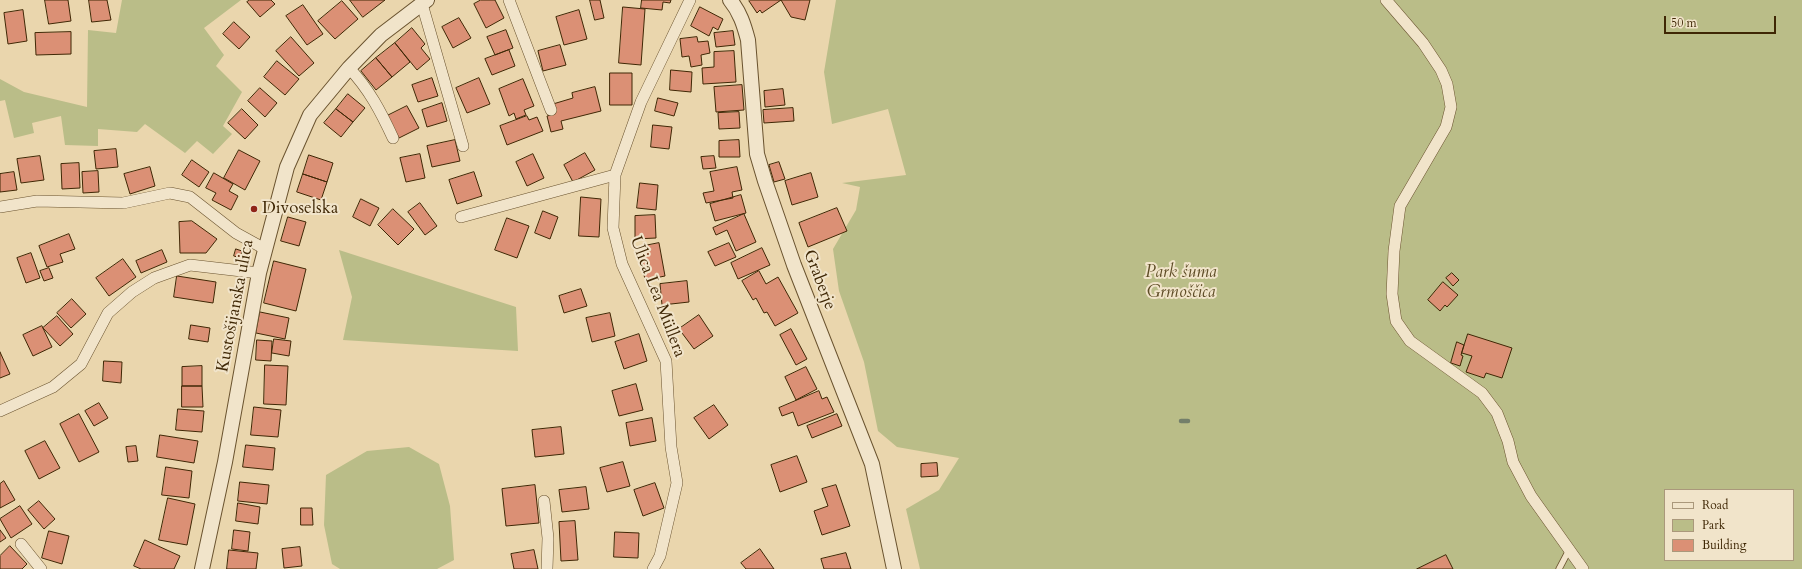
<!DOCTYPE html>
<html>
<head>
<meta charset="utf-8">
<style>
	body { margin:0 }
	#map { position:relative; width:1802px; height:569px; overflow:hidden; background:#ead6ad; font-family:Cardo,serif }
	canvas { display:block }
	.legend { position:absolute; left:1664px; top:489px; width:130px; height:72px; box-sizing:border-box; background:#f1e4ca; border:1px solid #aa987b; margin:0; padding:5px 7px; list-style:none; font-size:12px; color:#3f2705 }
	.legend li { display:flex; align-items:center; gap:8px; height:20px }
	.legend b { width:20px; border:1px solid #aa987b }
	.scale { position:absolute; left:1664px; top:16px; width:112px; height:18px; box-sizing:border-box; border:2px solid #3f2705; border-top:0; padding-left:5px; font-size:12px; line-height:14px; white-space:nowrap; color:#3f2705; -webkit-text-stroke:3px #f1e4ca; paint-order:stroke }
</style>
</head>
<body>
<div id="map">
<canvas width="1802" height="569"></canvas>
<ul class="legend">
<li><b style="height:5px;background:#f1e4ca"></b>Road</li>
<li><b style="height:11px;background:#babd88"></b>Park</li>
<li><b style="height:11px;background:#db9075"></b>Building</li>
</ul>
<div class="scale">50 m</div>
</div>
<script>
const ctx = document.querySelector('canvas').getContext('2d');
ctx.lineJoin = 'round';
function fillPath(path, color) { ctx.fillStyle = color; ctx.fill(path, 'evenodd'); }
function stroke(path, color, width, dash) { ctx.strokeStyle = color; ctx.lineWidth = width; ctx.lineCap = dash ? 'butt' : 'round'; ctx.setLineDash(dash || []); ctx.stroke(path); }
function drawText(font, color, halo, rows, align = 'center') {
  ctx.font = font + ' Cardo,serif'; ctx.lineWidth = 4; ctx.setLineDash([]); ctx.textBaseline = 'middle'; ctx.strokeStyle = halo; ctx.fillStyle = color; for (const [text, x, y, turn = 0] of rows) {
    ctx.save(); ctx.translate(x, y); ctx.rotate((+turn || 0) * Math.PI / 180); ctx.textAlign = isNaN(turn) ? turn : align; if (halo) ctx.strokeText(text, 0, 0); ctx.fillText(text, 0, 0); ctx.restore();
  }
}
fillPath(new Path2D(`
	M122 0H241L204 28 224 55 216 66 242 92 223 126 232 134 213 154 197 141 185 153 145 124 137 132 98 129V146L65 145 61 116 32 123 34 133 14 138 5 100 0 101V79L24 92 87 107 88 30 116 33Z
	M836 0H1802V569H920L906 509 939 490 959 458 897 447 878 431 864 362 839 291 833 249 856 210 860 187 842 183 906 175 888 109 832 124 824 72ZM1665 490H1793V560H1665Z
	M339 250 516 307 518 351 343 340 352 297Z
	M409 447 439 464 450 506 454 560 437 569H340L332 564 324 525 326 475 367 451Z`), '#babd88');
stroke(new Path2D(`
	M1181 421H1188`), '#747f6a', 4.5);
const building = new Path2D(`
	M45 0H68L71 21 49 24Z
	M89 0H107L111 20 92 22Z
	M250 0H271L275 4 260 17 247 2Z
	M350 0H385L363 17Z
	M481 0H495L504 18 486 28 474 4Z
	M590 0H600L604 18 595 20Z
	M642 0H671L670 3 663 2 662 10 641 8Z
	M750 0H810L805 20 791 17 781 0 762 13 760 10 757 13 749 1Z
	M342 1 358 19 335 39 318 21Z
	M303 5 323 34 307 45 286 16Z
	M623 7 645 9 641 65 619 63Z
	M700 7 723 19 718 30 713 27 709 36 691 26Z
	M23 10 27 41 8 44 4 13Z
	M579 10 587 39 564 45 556 17Z
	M459 18 471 38 453 48 442 27Z
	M234 22 250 37 239 49 223 34Z
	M412 28 425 44 421 48 430 59 417 70 395 43Z
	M506 30 513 48 495 55 487 37Z
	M733 31 735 45 716 47 714 33Z
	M71 32V54L36 55 35 33Z
	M291 37 314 63 299 76 276 51Z
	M697 37 698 42 708 41 710 53 701 55 702 65 691 67 689 56 682 57 680 39Z
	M395 43 410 62 392 77 376 58Z
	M560 45 566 65 543 71 538 51Z
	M509 50 515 66 492 75 485 59Z
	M734 51 736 82 703 84 702 68 714 67V52Z
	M376 58 392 77 376 90 361 71Z
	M277 61 299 79 285 95 264 77Z
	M671 70 692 72 691 92 670 90Z
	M610 73H632V105H610Z
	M432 78 438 96 418 102 412 85Z
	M479 78 490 104 467 113 456 88Z
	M523 79 534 106 524 110 526 115 516 119 514 113 509 116 499 89Z
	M742 85 744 110 716 112 714 87Z
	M595 87 601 111 561 121 563 129 551 132 547 116 555 114 553 104 573 98 572 93Z
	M260 88 277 103 265 117 248 101Z
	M783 89 785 105 765 107 764 91Z
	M348 94 365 108 353 122 336 109Z
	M658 98 678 103 674 116 655 111Z
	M442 103 447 121 427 127 422 110Z
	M407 106 419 128 399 138 387 116Z
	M793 108 794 121 764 123 763 110Z
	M242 109 258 125 245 139 228 123Z
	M336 109 353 122 341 137 324 123Z
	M739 112 740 128 719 129 718 113Z
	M527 116 529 120 537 117 543 131 507 145 500 126Z
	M653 125 672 127 669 149 651 147Z
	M455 140 460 161 432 167 427 146Z
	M739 140 740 157H719V141Z
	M116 149 118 167 96 169 94 151Z
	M239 150 260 161 245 190 224 178Z
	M585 153 595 170 573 182 564 165Z
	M420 154 425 178 406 182 400 158Z
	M533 154 544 178 527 186 516 162Z
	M309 155 333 163 327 182 303 174Z
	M40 156 44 180 21 183 17 159Z
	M714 156 716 168 703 169 701 157Z
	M192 160 209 172 199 187 182 175Z
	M779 162 785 179 774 182 769 165Z
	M79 163 80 188 62 189 61 164Z
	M150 167 155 186 130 194 124 174Z
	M737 167 742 190 732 192 733 198 706 203 703 193 714 191 710 172Z
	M98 171 99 192 83 193 82 172Z
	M14 172 17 190 0 192V174Z
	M474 172 482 196 457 204 449 180Z
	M214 173 233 184 229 191 238 196 231 210 212 200 216 193 206 188Z
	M811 173 818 197 792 205 785 181Z
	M303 174 327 182 321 200 297 192Z
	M640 183 658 185 656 210 637 208Z
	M741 195 746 213 715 221 710 204Z
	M581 197 601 199 599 237 579 236Z
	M361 199 379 208 370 226 353 217Z
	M420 203 437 226 425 235 408 212Z
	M837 208 847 231 808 247 799 223Z
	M393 209 414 229 398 245 378 225Z
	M543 211 558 217 550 239 535 233Z
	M744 214 756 242 736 251 727 230 716 235 713 228Z
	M655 215 656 238 635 239V216Z
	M288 217 306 222 299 246 281 241Z
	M507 218 529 226 517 258 495 250Z
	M192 221 217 239 206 253H180L179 222Z
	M69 234 75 249 60 254 63 262 47 267 39 246Z
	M659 243 665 276 645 280 639 247Z
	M729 243 736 257 715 266 708 252Z
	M762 248 770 265 738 279 731 263Z
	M236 249 242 251 240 258 234 256Z
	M162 250 167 262 141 273 136 261Z
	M31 253 40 278 26 283 17 258Z
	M123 259 136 277 109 296 96 278Z
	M274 261 306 269 296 311 264 303Z
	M49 268 53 278 44 281 40 271Z
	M759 271 766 284 778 277 798 313 775 326 767 312 764 313 756 298 753 300 742 281Z
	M1452 273 1459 280 1453 286 1446 278Z
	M177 276 216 282 213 303 174 297Z
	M687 281 689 302 662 305 660 284Z
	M1443 282 1458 295 1447 307 1445 305 1440 311 1428 300Z
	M581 289 587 306 564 313 559 296Z
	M72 299 86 314 71 328 57 313Z
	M260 312 289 318 285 339 256 333Z
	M610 313 615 336 592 342 586 318Z
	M699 315 713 336 694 349 679 329Z
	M57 316 73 334 60 346 43 328Z
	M191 325 210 328 208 342 189 339Z
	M42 326 52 347 33 356 23 335Z
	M791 329 807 359 796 365 780 335Z
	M639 334 647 361 624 369 615 342Z
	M1468 334 1512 348 1502 378 1486 373 1484 378 1466 372 1472 356 1462 353Z
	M274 339 291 341 289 356 272 353Z
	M257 340 272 341 271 361 256 360Z
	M1457 342 1464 345 1461 355 1463 356 1460 366 1451 363Z
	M0 352 10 374 0 378Z
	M104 361 122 362 121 383 103 381Z
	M265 365 288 366 286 405 264 404Z
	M202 366V386H182V367Z
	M806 367 817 389 796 400 785 377Z
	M636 384 643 410 619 416 612 391Z
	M182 386H202L203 407H182Z
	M819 391 822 399 827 397 834 412 798 426 793 412 782 416 779 408Z
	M99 403 108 418 94 426 85 411Z
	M714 405 728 425 709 439 694 418Z
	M254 407 281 410 278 437 251 435Z
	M178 409 204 411 202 432 176 430Z
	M79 414 99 452 79 462 60 424Z
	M837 414 842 426 812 438 807 426Z
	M652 418 656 441 630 446 626 423Z
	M561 427 564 454 535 457 532 430Z
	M160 435 198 441 194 463 157 457Z
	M45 441 60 468 39 479 25 451Z
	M246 445 275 448 273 470 243 467Z
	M136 446 138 461 128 462 126 447Z
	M797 456 807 482 780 492 771 465Z
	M623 462 630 486 607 492 600 468Z
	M937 463 938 476 921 477V464Z
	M166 467 192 471 189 498 162 495Z
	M4 481 15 500 0 508V484Z
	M240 482 269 485 267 504 238 501Z
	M655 483 664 508 643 516 634 490Z
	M535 485 539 523 506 526 502 489Z
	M836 485 850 526 822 535 814 511 828 506 822 489Z
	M586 487 589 509 562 512 559 490Z
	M168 498 195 504 187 545 159 540Z
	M39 501 55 519 44 529 28 510Z
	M238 503 260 507 258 524 236 521Z
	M20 506 32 524 11 538 0 519Z
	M301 508H312L313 525H301Z
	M575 521 578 560 561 561 559 522Z
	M0 530 6 538 0 542Z
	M234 530 250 532 248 551 232 549Z
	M49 531 69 536 62 564 42 558Z
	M615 532 639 533 638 558 614 557Z
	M145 540 180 556 174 569H141L134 566Z
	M10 546 27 564 22 569H0V556Z
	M300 547 302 566 284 568 282 549Z
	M760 549 774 569H746L741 563Z
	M229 550 258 553 256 569H227Z
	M534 550 538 569H514L511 554Z
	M846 553 851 569H824L821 559Z
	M1446 555 1453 569H1417Z`);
fillPath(building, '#db9075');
stroke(building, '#3f2705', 1);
const service = new Path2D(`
	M1559 569 1569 550`);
const minor = new Path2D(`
	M509 0 551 110
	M1386 0 1423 43 1441 70 1447 84 1451 107 1446 127 1400 206 1394 251 1392 294 1396 321 1410 341 1482 393 1497 413 1508 441 1513 462 1531 496 1583 569
	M422 4 463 146
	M349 68C369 89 381 112 393 138
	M0 207 37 201 123 203 170 193 190 197 236 233 265 249
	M461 217 615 175
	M0 411 53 387 81 364 108 313 132 292 154 278 190 265 259 273
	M544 501 548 538 547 569
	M21 544 41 569
	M653 569 660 556 677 483 671 447 666 361 622 264 613 228 615 175 641 102 690 0`);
const tertiary = new Path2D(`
	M730 0C740 12 744 25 748 40L757 154 765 181 794 265 872 464 894 569
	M202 569 225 462 259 273 287 167 310 115 349 68 381 35 427 0`);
stroke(service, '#6a532f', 7);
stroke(minor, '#6a532f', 12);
stroke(tertiary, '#6a532f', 16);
stroke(service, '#f1e4ca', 5.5);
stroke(minor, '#f1e4ca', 11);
stroke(tertiary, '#f1e4ca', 14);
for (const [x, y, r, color] of [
	[254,209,4,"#8f2418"]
]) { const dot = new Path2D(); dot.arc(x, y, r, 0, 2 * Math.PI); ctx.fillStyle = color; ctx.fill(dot); stroke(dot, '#f1e4ca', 1.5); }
drawText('17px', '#3f2705', '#f1e4ca', [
	["Divoselska",262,209]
], 'left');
drawText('italic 17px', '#5e4c26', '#f1e4ca', [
	["Park šuma",1181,273],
	["Grmoščica",1181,293]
]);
drawText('17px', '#3f2705', '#f1e4ca', [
	["Graberje",819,280,69],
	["Ulica Lea Müllera",657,297,69],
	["Kustošijanska ulica",236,306,-79]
]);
</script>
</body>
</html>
